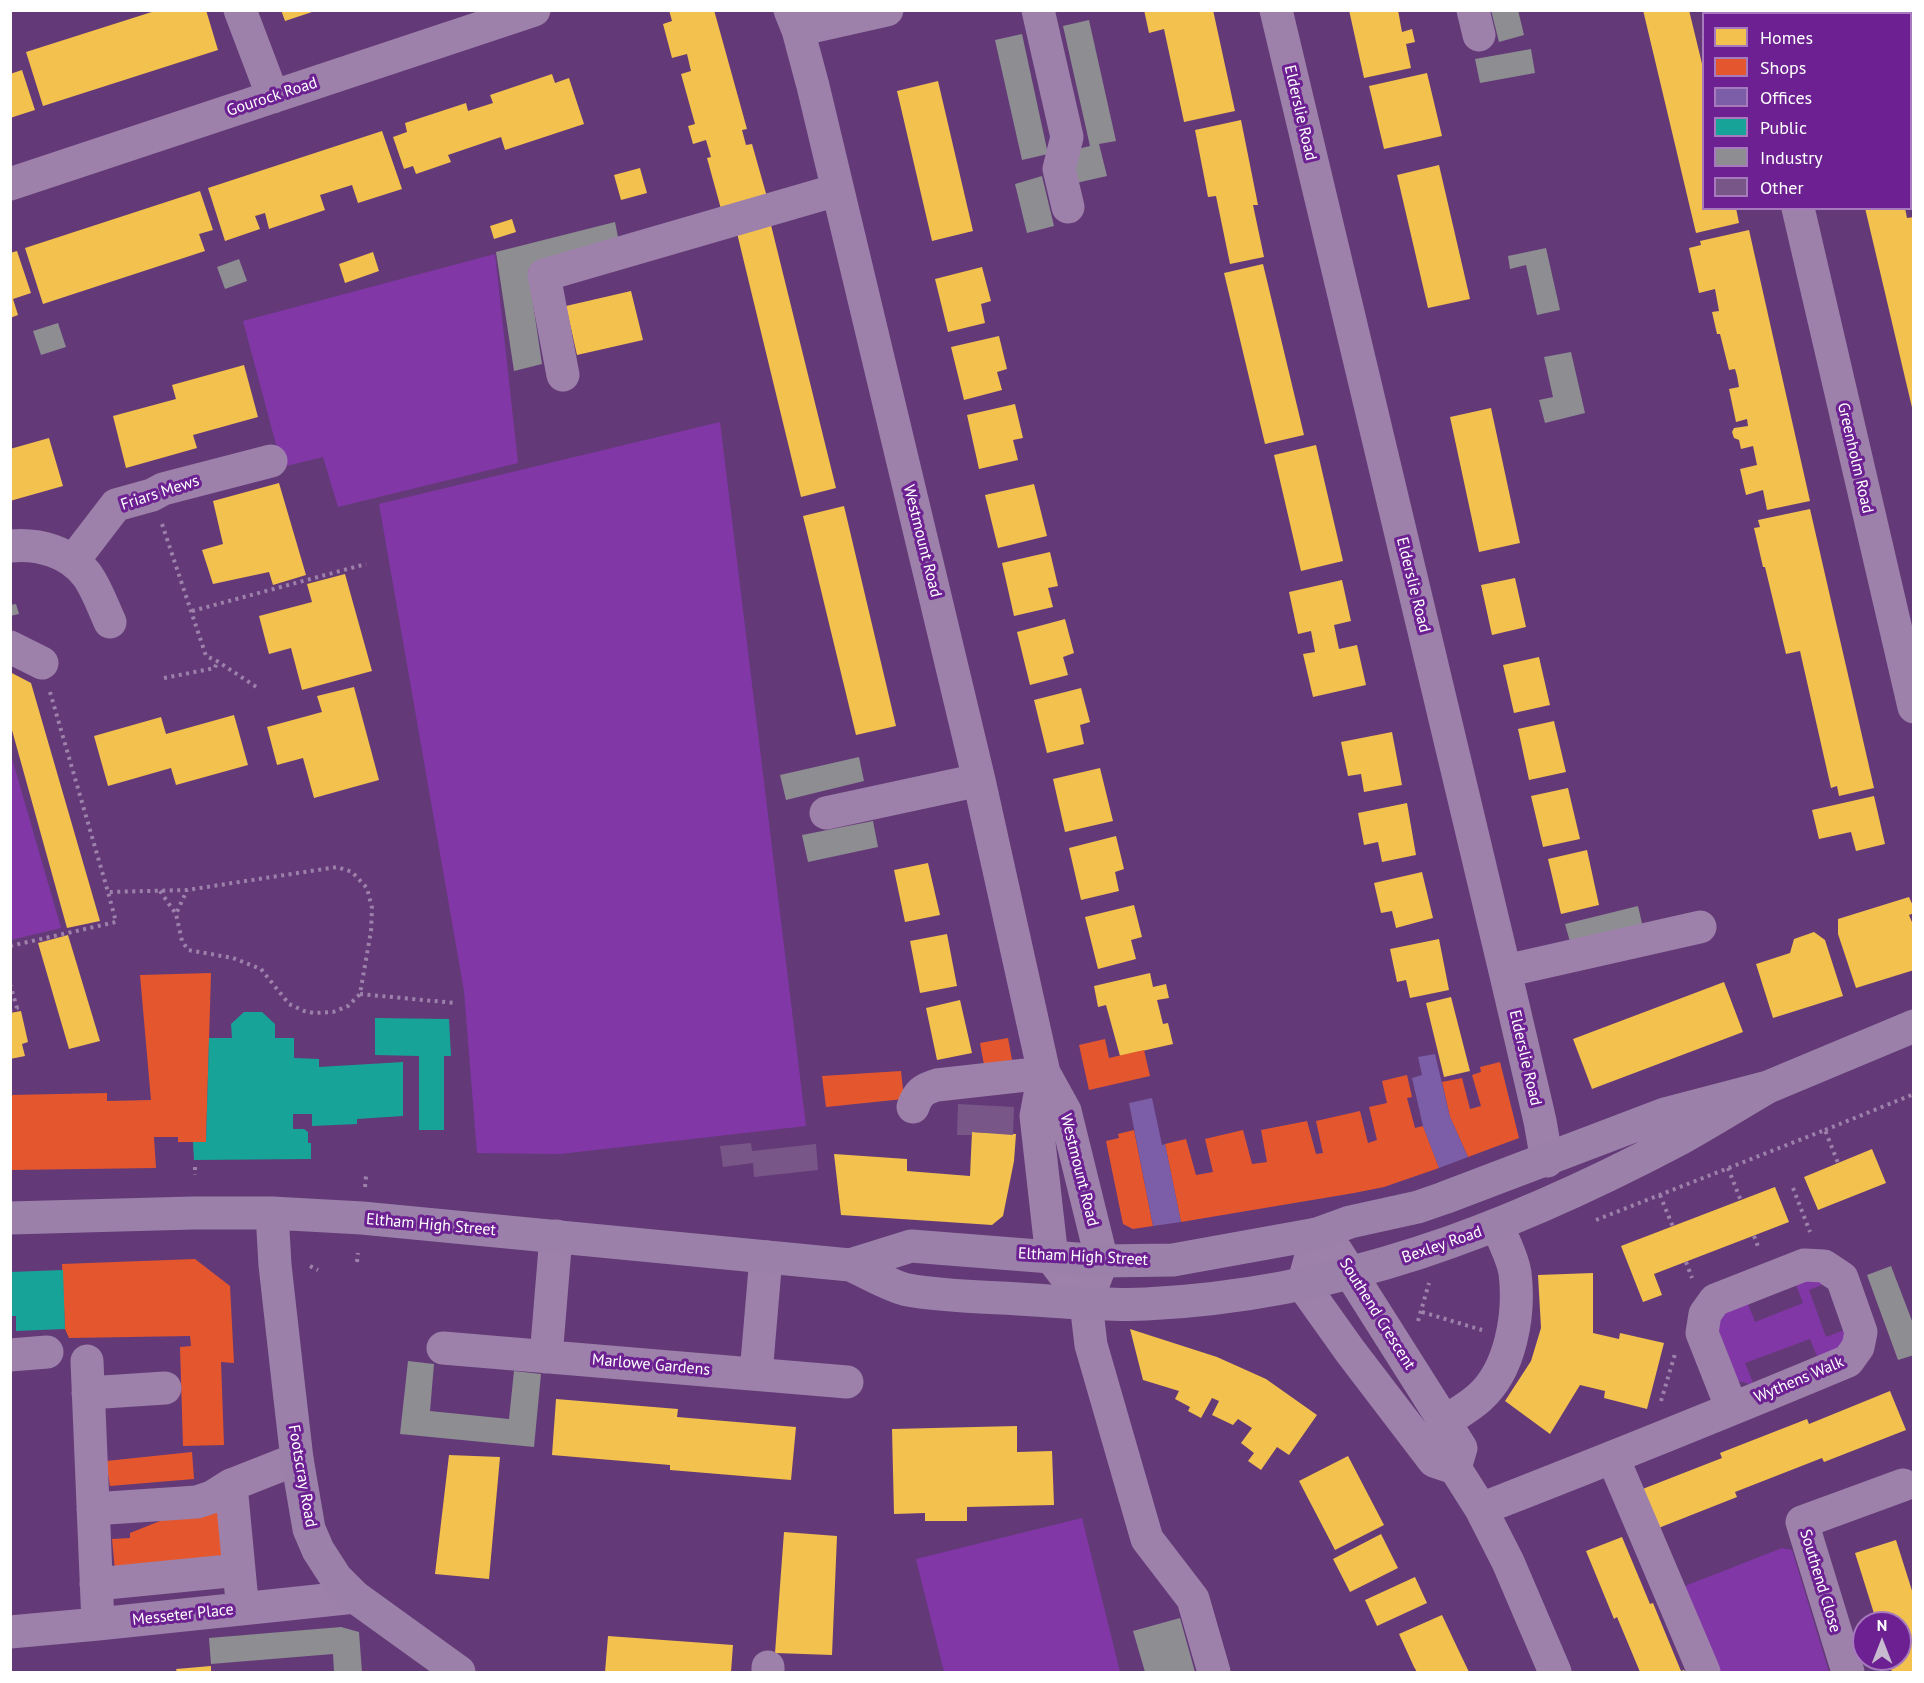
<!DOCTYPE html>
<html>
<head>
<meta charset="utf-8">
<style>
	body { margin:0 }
	#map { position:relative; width:1924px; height:1683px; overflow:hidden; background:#633a77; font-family:"PT Sans",sans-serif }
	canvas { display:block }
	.frame { position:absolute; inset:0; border:12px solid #fff; pointer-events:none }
	.legend { position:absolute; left:1702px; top:12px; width:210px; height:198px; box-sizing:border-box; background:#6c2091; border:2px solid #a779bd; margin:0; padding:8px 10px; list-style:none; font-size:18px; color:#fff }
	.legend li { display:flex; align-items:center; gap:12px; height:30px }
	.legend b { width:30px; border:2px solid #a779bd }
	.north { position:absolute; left:1852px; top:1611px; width:60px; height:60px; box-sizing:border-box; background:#6c2091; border:2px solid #a779bd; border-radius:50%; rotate:0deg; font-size:16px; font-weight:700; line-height:24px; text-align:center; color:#fff }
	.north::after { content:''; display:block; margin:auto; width:21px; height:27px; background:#c8bacf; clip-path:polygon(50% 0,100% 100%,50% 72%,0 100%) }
</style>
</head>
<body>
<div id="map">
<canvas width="1924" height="1683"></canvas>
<div class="frame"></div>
<ul class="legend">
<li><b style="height:16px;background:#f2c14e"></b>Homes</li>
<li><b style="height:16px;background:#e4572e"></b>Shops</li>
<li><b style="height:16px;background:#7b5ea7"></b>Offices</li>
<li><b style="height:16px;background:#17a398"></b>Public</li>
<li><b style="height:16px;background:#8d8d92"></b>Industry</li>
<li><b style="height:16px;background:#785788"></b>Other</li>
</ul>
<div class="north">N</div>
</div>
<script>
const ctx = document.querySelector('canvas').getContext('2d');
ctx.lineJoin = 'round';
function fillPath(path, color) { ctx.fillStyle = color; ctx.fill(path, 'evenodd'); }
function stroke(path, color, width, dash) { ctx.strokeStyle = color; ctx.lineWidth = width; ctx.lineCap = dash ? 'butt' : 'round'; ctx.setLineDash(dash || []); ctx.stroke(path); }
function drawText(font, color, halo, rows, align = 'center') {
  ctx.font = font + ' "PT Sans",sans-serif'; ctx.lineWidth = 6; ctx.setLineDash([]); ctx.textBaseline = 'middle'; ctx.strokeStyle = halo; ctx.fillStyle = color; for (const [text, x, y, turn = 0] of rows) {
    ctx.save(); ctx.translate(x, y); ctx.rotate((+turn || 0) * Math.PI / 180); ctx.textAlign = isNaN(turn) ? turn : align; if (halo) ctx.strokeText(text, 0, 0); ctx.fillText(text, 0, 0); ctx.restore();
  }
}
fillPath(new Path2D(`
	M495 254 518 463 338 507 323 457 282 467 243 321Z
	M720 422 806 1126 560 1154 477 1153 464 991 379 504Z
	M11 755 61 928 11 940H10Z
	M1807 1276 1827 1283 1809 1290 1826 1337 1847 1329 1845 1344 1819 1361 1810 1339 1745 1363 1754 1385 1738 1381 1715 1321 1746 1299 1755 1322 1803 1303 1794 1280Z
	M1082 1518 1120 1672H944L916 1559Z
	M1782 1548 1792 1550 1829 1672H1713L1680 1588Z`), '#8237a7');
fillPath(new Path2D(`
	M158 10H206L218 50 43 106 26 52Z
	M281 10H315V11L285 21Z
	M669 10H714L747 129 742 130 746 145 752 144 767 197 721 209 707 158 711 157 706 140 693 144 688 126 695 124 681 74 691 71 687 54 672 58 663 24 672 21Z
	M1144 10H1213L1235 111 1184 122 1164 29 1149 33Z
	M1349 10H1398L1402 32 1412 29 1415 42 1406 44 1411 68 1364 78Z
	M1643 10H1689L1704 72V208H1736L1739 223 1696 233Z
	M1819 10H1859L1860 14H1820Z
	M22 70 35 110 10 118V74Z
	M1427 73 1442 136 1384 149 1369 86Z
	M552 74 555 83 569 78 584 124 505 150 501 137 448 155 451 162 416 174 413 166 404 169 393 137 407 132 405 123 466 103 468 111 493 103 490 95Z
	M938 81 973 231 932 241 897 91Z
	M1241 120 1258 205H1253L1264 257 1230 264 1216 196 1208 197 1195 130Z
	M382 131 402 189 358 203 352 185 320 195 325 210 269 229 265 213 255 216 260 229 225 241 208 188Z
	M1439 165 1470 299 1428 308 1397 175Z
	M640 168 647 193 621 200 614 175Z
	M200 191 213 230 199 234 205 251 43 304 25 248Z
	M1865 208H1905L1907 218 1914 217V416Z
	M512 219 516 232 494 239 490 226Z
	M770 221 836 488 801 497 736 229Z
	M1749 230 1810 501 1767 510 1763 490 1746 495 1740 469 1757 465 1753 446 1741 449 1739 440 1734 438 1732 432 1734 428 1748 426 1747 419 1736 422 1729 389 1739 387 1737 376 1735 369 1729 370 1720 334H1717L1712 312 1719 311 1715 289 1699 293 1689 248 1701 245 1700 241Z
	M17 251 31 293 13 299 18 315 10 318V253Z
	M373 252 379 271 345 283 339 264Z
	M1263 264 1304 435 1265 444 1224 273Z
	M982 267 991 301 981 304 985 323 948 332 935 279Z
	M631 291 643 340 577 355 566 306Z
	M999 336 1007 369 997 372 1002 390 964 400 951 347Z
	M244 365 258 417 193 435 197 448 126 468 113 416 176 399 172 385Z
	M1015 404 1023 438 1013 440 1018 460 979 469 967 415Z
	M1491 408 1520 543 1479 552 1450 417Z
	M49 438 63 486 10 501V449Z
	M1316 445 1343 561 1301 571 1274 455Z
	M279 483 306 575 273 585 269 572 213 584 202 550 223 544 213 501Z
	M1034 484 1047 536 998 548 985 495Z
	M844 506 896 726 856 735 803 516Z
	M1810 509 1874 788 1839 796 1837 786 1831 788 1800 651 1786 654 1765 567H1763L1754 528 1760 527 1758 520Z
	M1050 552 1058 586 1048 588 1053 607 1014 616 1002 563Z
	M345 574 372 671 302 690 291 648 269 654 259 616 312 602 307 584Z
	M1515 578 1526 627 1492 635 1481 585Z
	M1342 580 1351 621 1334 625 1339 649 1357 645 1366 685 1313 697 1303 654 1315 652 1311 631 1298 634 1289 592Z
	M1065 619 1074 653 1063 657 1068 675 1030 685 1017 632Z
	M1539 657 1550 705 1514 713 1503 665Z
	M10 672 31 683 100 921 67 928 10 723Z
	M354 687 379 780 314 798 303 758 277 765 267 727 322 712 317 696Z
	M1081 688 1090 722 1080 725 1084 744 1047 753 1034 700Z
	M234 715 248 765 176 785 171 768 108 786 94 736 161 717 166 734Z
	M1554 721 1566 772 1529 780 1518 729Z
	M1392 732 1402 785 1364 792 1361 774 1348 776 1341 742Z
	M1100 768 1113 821 1065 832 1053 779Z
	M1568 788 1580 839 1543 847 1531 796Z
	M1874 796 1885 844 1856 851 1851 832 1819 839 1812 810Z
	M1407 803 1416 855 1382 862 1378 842 1364 845 1358 813Z
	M1116 836 1124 869 1115 872 1119 891 1081 900 1069 848Z
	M1587 850 1599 905 1561 914 1548 859Z
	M928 863 940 915 905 922 894 870Z
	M1422 872 1433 918 1396 928 1392 911 1381 913 1374 883Z
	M1909 897 1914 908V913L1909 915 1914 927V970L1856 988 1838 934V919Z
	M1134 905 1142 937 1131 940 1136 959 1098 969 1085 917Z
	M1814 932 1825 940 1843 996 1773 1018 1756 964 1790 953 1794 939Z
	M947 934 957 986 920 993 910 941Z
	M68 935 100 1041 69 1049 38 943Z
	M1439 939 1449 990 1410 998 1406 980 1397 982 1390 949Z
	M1150 973 1153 987 1166 984 1169 998 1157 1000 1163 1024 1168 1023 1173 1044 1120 1056 1106 1005 1098 1007 1094 986Z
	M1724 982 1743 1032 1592 1089 1573 1039Z
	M1451 997 1470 1071 1444 1077 1426 1003Z
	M960 1000 972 1053 937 1060 926 1008Z
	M21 1011 28 1042 22 1044 25 1056 10 1059V1013Z
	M972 1132 1016 1134 1014 1161 1003 1216 992 1225 841 1215 834 1154 907 1159V1171L970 1176Z
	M1872 1149 1886 1183 1818 1210 1804 1177Z
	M1775 1187 1789 1222 1654 1274 1662 1295 1643 1302 1621 1246Z
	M1593 1273V1333L1619 1339 1620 1333 1664 1343 1647 1409 1604 1398 1605 1391 1580 1385 1550 1434 1505 1401 1531 1361 1541 1328 1538 1275Z
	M1130 1329 1217 1357 1266 1379 1317 1415 1289 1455 1277 1447 1261 1470 1248 1461 1254 1453 1241 1443 1252 1428 1238 1419 1233 1425 1212 1415 1219 1401 1212 1398 1201 1418 1188 1411 1190 1407 1175 1399 1179 1391 1143 1380Z
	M1890 1391 1906 1430 1824 1462 1822 1458 1735 1492 1737 1497 1656 1529 1640 1490 1722 1458 1720 1453 1807 1419 1809 1424Z
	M556 1399 678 1409 677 1417 796 1427 791 1480 670 1470V1465L552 1455Z
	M1017 1426V1452L1052 1451 1054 1505 967 1507V1521H925V1513L894 1514 892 1429Z
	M449 1455 500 1457 489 1579 435 1574Z
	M1348 1456 1384 1525 1335 1550 1299 1481Z
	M784 1532 837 1536 832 1655 775 1653Z
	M1381 1534 1398 1568 1350 1592 1333 1559Z
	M1622 1537 1650 1604 1653 1603 1681 1671 1684 1670 1685 1672H1640L1617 1617 1614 1619 1586 1551Z
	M1896 1540 1914 1597V1672H1892L1888 1659H1900V1623H1877L1855 1553Z
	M1415 1577 1427 1603 1377 1626 1365 1600Z
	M1442 1615 1457 1647 1469 1672H1417L1414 1667 1399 1634Z
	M608 1636 733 1645 731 1672H605Z
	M211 1666V1672H177L176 1669Z`), '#f2c14e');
fillPath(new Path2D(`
	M211 973 206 1142H178V1137H154L156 1168 10 1170V1095L107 1093V1101L151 1100 140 975Z
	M1008 1038 1012 1060 984 1065 980 1043Z
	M1105 1039 1109 1058 1144 1050 1150 1076 1089 1090 1079 1045Z
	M1500 1062 1519 1138 1468 1157 1450 1117 1442 1082 1462 1078 1470 1109 1481 1106 1472 1075 1481 1072 1480 1067Z
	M901 1071 904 1099 826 1107 822 1076Z
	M1407 1075 1412 1097 1407 1098 1415 1128 1423 1126 1439 1168 1384 1187 1354 1193 1181 1222 1165 1144 1186 1139 1196 1175 1213 1172 1205 1139 1243 1130 1252 1164 1267 1162 1261 1130 1307 1121 1316 1154 1323 1153 1316 1121 1360 1111 1368 1143 1377 1140 1369 1107 1387 1103 1382 1081Z
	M1134 1130 1153 1226 1133 1229 1123 1224 1106 1141 1119 1138 1118 1134Z
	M195 1259 230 1286 234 1363 221 1362 224 1445 183 1446 180 1347 191 1346 190 1336 69 1338 65 1329 62 1264Z
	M192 1452 194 1479 110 1486 106 1461Z
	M233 1509 240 1576 115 1570 112 1539 130 1538V1533L175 1515Z`), '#e4572e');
fillPath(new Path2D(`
	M1435 1054 1450 1117 1468 1157 1439 1168 1423 1126 1412 1078 1422 1075 1418 1057Z
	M1152 1098 1162 1145 1165 1144 1181 1222 1153 1226 1129 1103Z`), '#7b5ea7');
fillPath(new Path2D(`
	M244 1012H262L275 1024V1038H294V1058L319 1059V1067L403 1062V1116L357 1119V1124L312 1126V1114H293V1129H304L308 1132V1143H311V1159L194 1160 193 1142H206L209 1038H232L231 1024Z
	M375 1018 449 1019 451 1056H444V1130H419V1056L375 1055Z
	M63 1270 65 1329 16 1331V1316H10V1272Z`), '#17a398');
fillPath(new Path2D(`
	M1491 10H1518L1524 35 1499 42Z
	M1089 20 1116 141 1099 144 1107 176 1076 183 1069 151 1090 146 1063 26Z
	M1022 34 1048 154 1022 160 995 40Z
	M1531 49 1535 73 1480 83 1475 59Z
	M1042 176 1054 226 1027 233 1015 184Z
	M615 222 620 247 528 270 542 364 514 371 496 252Z
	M1546 248 1560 310 1537 315 1526 265 1510 269 1508 256Z
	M239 259 247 281 225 289 217 267Z
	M58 323 66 347 41 355 33 331Z
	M1571 352 1585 413 1545 423 1539 400 1553 397 1544 357Z
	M16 604 19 614 10 616V605Z
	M859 757 864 781 786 800 780 775Z
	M873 821 878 847 808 862 802 835Z
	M1638 906 1644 932 1572 949 1565 924Z
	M1891 1266 1914 1326V1355L1898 1360 1867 1275Z
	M408 1361 434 1364 430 1411 509 1419 514 1371 541 1374 534 1447 400 1434Z
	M1180 1618 1195 1672H1145L1133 1631Z
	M341 1627 359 1632 362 1672H334L333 1654 211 1664 209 1638Z`), '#8d8d92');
fillPath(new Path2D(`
	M958 1104 1014 1107 1013 1135 972 1132V1135H957Z
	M751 1143 752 1151 816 1144 818 1170 754 1177 753 1163 723 1167 720 1146Z`), '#785788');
stroke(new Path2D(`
	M162 524 206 656 217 661 258 688
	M192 611 366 564
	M164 678 215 668 217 661
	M50 692 108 892 187 890 337 867 352 872 367 888 372 908 371 931 360 994 348 1006 333 1012 314 1013 304 1011 289 1004 261 969 233 958 188 950 182 941 176 914 187 890
	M160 891 176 914
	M10 946 116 922 108 892
	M10 984 17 1008 10 1010
	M360 994 455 1003
	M1825 1130 1914 1094
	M195 1167V1175
	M1728 1168 1741 1201
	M365 1187 366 1176
	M1793 1188 1810 1232
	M1660 1195 1673 1227
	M1596 1220 1825 1130 1838 1163
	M1754 1236 1759 1249
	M357 1262 358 1253
	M1686 1262 1692 1278
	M310 1266 318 1270
	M1422 1312 1482 1330
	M1418 1321 1429 1283
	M1661 1401 1675 1354`), '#9d81aa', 4, [3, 4.5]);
stroke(new Path2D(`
	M240 10 273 97
	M790 10 798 30 813 86 979 780 1044 1073 1065 1111 1102 1261 1086 1303 1091 1345 1147 1539 1193 1599 1214 1672
	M1038 10 1067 137 1059 169 1068 207
	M1276 10 1505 971 1540 1121 1547 1161
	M1473 10 1479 35
	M1751 10 1752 14
	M798 30 887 10
	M10 184 534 10
	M1798 208 1914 707
	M563 375 544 275 837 190
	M10 546C39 543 69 552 87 575 97 589 103 607 110 622
	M73 561 116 505 152 495 163 489 271 461
	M10 647 42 663
	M826 813 979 780
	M1505 971 1700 927
	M1044 1073 1036 1116 1052 1258 1086 1303
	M913 1107C918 1093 923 1089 937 1085L1044 1073
	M443 1348 847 1382
	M10 1355 47 1352
	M546 1357 556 1236
	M87 1361 98 1624
	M756 1374 766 1257
	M88 1393 165 1388
	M1445 1422C1456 1414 1469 1407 1479 1398 1511 1370 1520 1314 1515 1273 1513 1258 1503 1241 1498 1226
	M1613 1458 1704 1672
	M1455 1468 1461 1448 1337 1252 1317 1234 1303 1285 1350 1351 1434 1461 1455 1468 1481 1509 1508 1562 1555 1672
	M231 1485 241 1591
	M93 1509 197 1502 212 1497 231 1485 297 1459
	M1481 1509C1604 1461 1726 1412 1848 1361L1858 1347 1861 1332 1842 1278 1824 1266 1804 1265 1715 1300 1705 1314 1702 1333 1732 1409
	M96 1584 239 1570
	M10 1632 98 1624 355 1597
	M768 1672V1667
	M1848 1672 1802 1522 1903 1485`), '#9d81aa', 33);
stroke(new Path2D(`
	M272 1213 275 1265 289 1390 297 1459 309 1529 318 1550 336 1578 355 1597 459 1672
	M10 1218 193 1213H272L362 1218 850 1265C867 1272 891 1287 908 1290 947 1297 993 1297 1034 1300 1071 1302 1109 1306 1146 1304 1338 1295 1507 1230 1676 1141 1707 1124 1737 1105 1768 1087
	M850 1265 911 1246 1102 1261 1173 1260 1317 1234 1350 1222 1418 1207 1444 1198 1665 1114 1768 1087 1914 1026`), '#9b81a9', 33);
drawText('16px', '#fff', '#6c2091', [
	["Gourock Road",272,97,-18],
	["Elderslie Road",1300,113,77],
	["Greenholm Road",1855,458,77],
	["Friars Mews",160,493,-18],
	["Westmount Road",922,541,76],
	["Elderslie Road",1413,585,76],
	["Elderslie Road",1525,1058,77],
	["Westmount Road",1079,1170,76],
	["Eltham High Street",431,1225,5],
	["Bexley Road",1442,1245,-19],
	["Eltham High Street",1083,1257,3],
	["Southend Crescent",1377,1314,58],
	["Marlowe Gardens",651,1365,5],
	["Wythens Walk",1799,1380,-23],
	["Footscray Road",302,1476,80],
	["Southend Close",1820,1581,73],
	["Messeter Place",183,1615,-6]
]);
</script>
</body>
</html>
